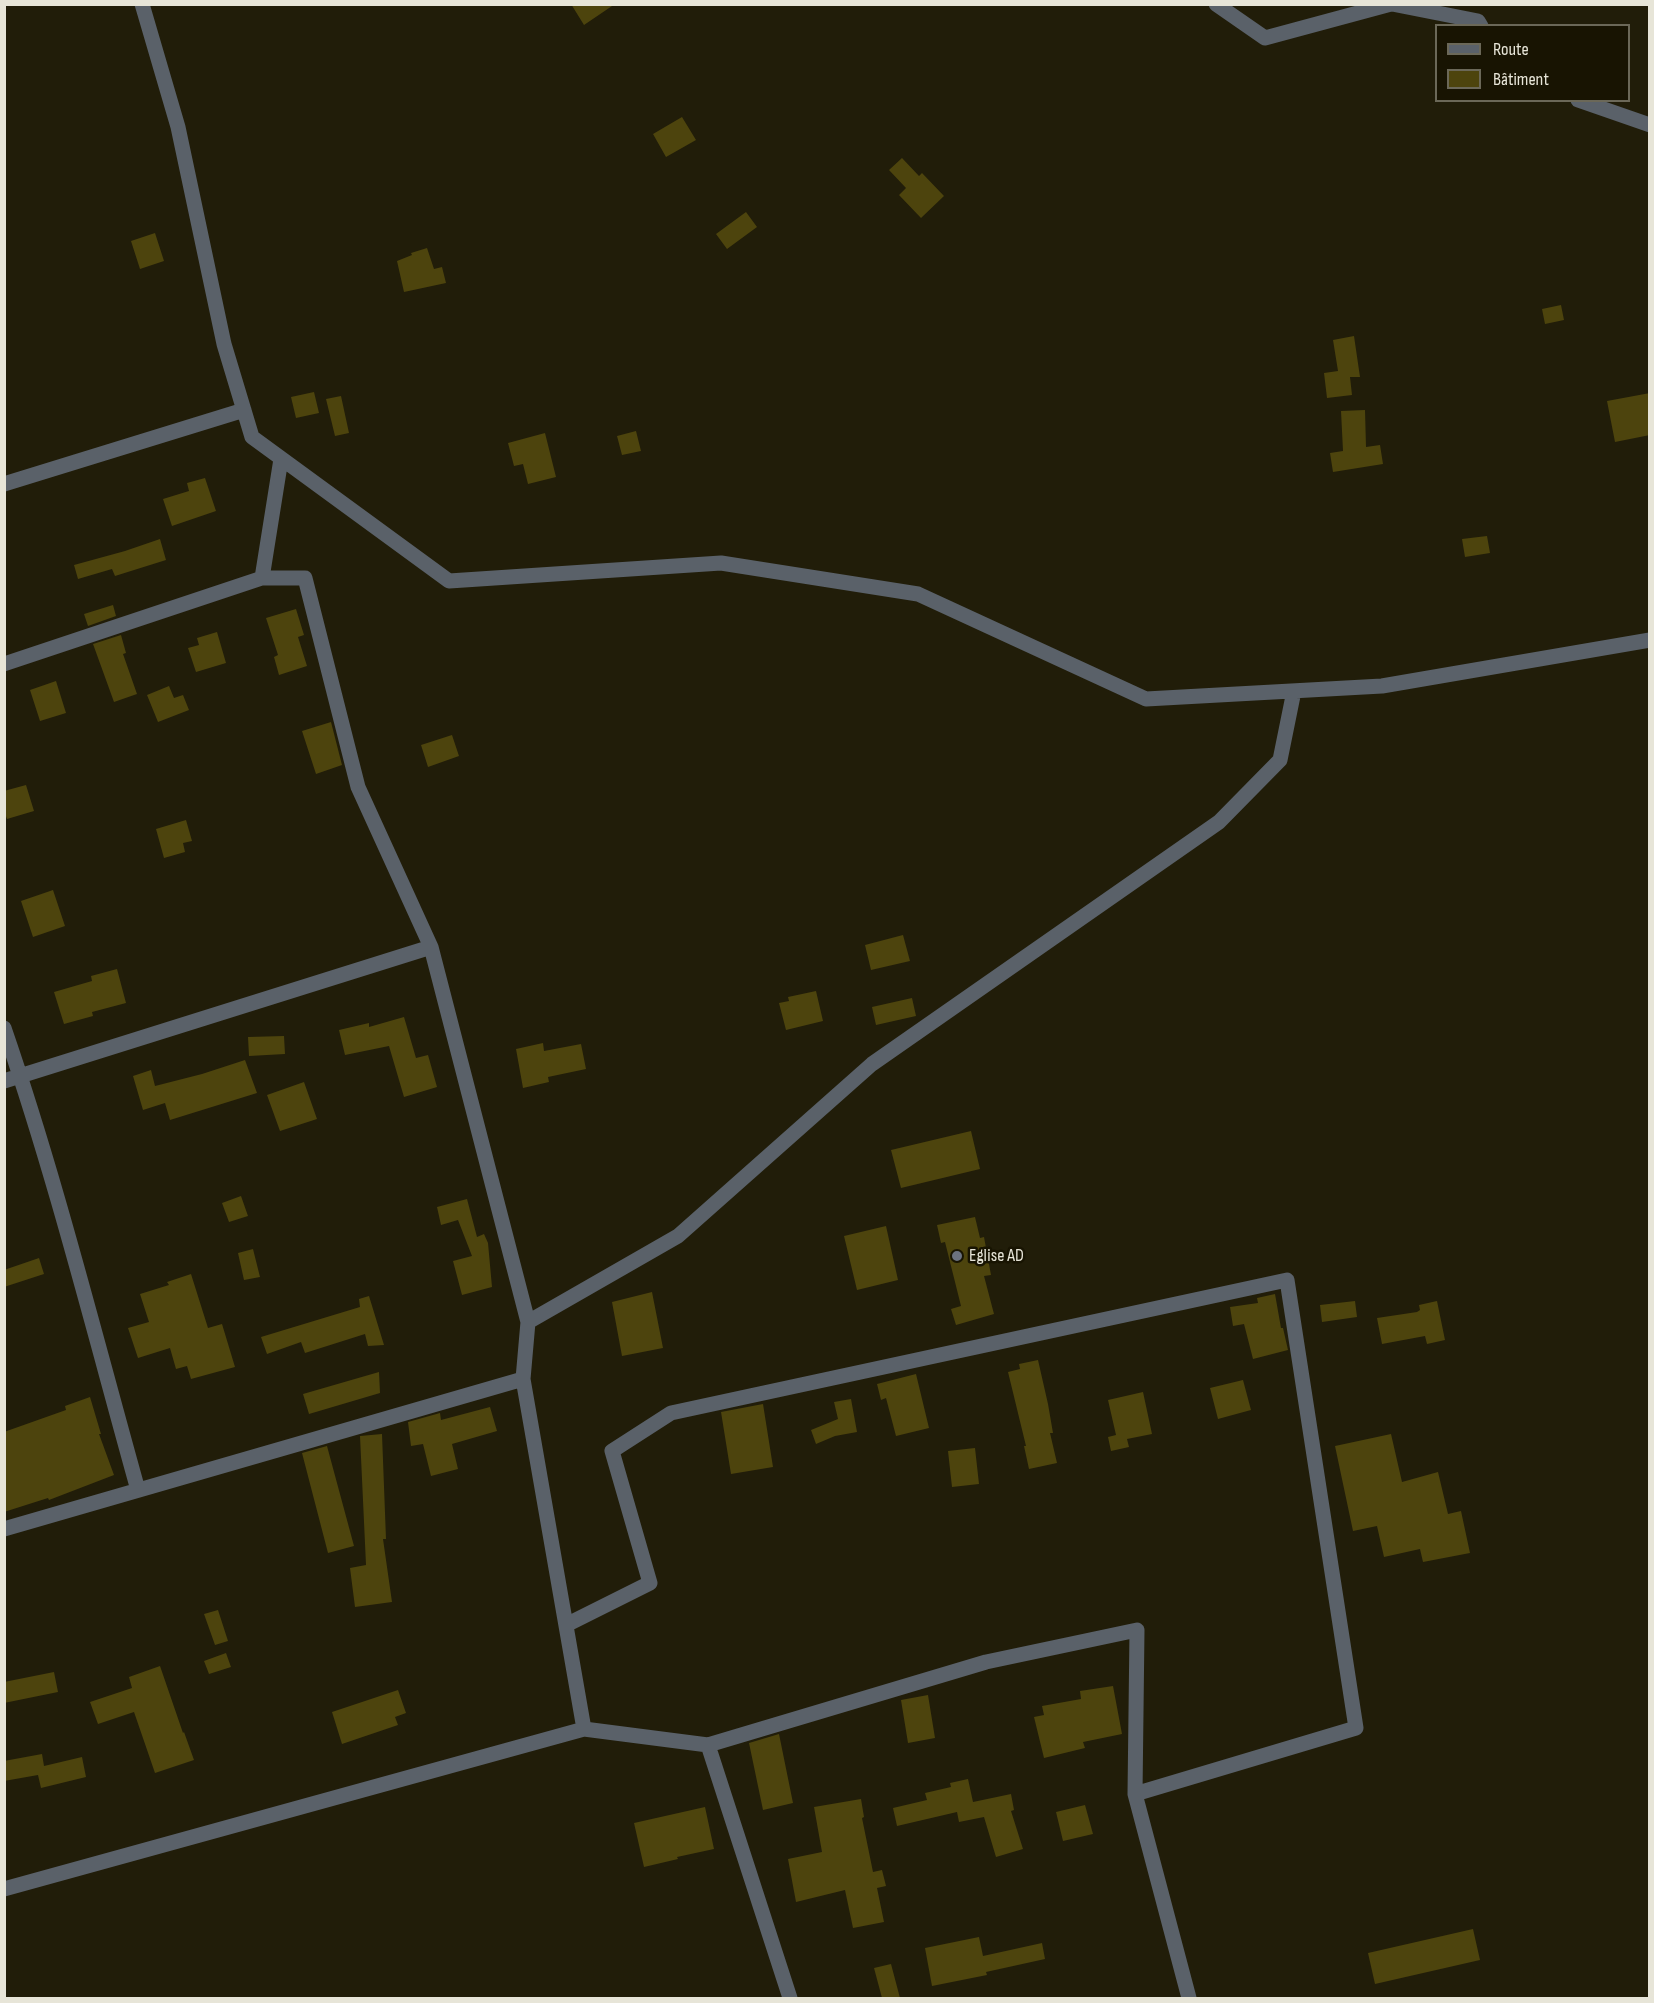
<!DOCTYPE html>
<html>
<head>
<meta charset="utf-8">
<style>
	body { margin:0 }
	#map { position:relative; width:1654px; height:2003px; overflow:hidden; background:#211d09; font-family:"Sofia Sans Condensed",sans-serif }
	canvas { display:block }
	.frame { position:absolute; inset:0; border:6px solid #e7e5d8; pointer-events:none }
	.legend { position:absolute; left:1435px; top:24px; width:195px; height:78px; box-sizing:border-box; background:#181402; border:2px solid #6b6858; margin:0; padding:8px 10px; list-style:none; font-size:18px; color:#e7e5d8 }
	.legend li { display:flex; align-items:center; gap:12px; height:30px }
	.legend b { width:30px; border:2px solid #6b6858 }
</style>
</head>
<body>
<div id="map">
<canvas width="1654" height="2003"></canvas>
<div class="frame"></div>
<ul class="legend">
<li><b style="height:8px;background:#5a6169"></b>Route</li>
<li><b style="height:16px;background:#4d440d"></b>Bâtiment</li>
</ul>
</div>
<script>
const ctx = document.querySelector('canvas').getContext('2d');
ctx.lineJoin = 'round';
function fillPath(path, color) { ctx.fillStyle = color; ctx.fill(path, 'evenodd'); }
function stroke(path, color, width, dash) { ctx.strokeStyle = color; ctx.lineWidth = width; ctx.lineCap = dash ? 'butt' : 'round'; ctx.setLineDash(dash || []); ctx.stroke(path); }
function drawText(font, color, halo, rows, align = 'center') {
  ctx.font = font + ' "Sofia Sans Condensed",sans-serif'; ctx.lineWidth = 5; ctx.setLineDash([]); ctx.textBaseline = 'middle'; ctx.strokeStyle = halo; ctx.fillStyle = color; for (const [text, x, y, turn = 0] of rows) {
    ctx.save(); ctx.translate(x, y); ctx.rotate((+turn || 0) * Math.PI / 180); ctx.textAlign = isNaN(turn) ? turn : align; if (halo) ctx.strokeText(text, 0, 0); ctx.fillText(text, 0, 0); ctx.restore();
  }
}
fillPath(new Path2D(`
	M571 4H615L584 25Z
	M682 117 696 140 666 157 653 134Z
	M902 158 919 176 922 173 944 196 921 218 899 195 906 188 889 170Z
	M746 212 757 227 727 249 716 234Z
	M155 233 164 261 140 269 131 241Z
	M427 248 434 269 442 267 446 283 404 292 397 261 412 255 411 253Z
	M1561 305 1564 320 1545 324 1542 309Z
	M1354 336 1360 377H1350L1352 395 1327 398 1324 373 1338 371 1333 340Z
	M314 392 319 413 296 418 291 397Z
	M1650 393V435L1615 442 1607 401Z
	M341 396 349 433 335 436 326 399Z
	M1365 410 1366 447 1380 445 1383 464 1333 472 1330 453 1343 451 1341 411Z
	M636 431 641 451 622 455 617 436Z
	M545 433 556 477 528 484 523 464 514 466 508 443Z
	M205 478 216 511 172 526 163 499 189 491 187 483Z
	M1487 536 1490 553 1465 557 1462 539Z
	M160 539 166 560 115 576 112 569 78 579 74 565 125 551Z
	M113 605 116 616 88 626 84 614Z
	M296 609 304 635 298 637 307 666 279 675 274 657 278 655 266 618Z
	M217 632 226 663 196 672 188 648 199 645 197 638Z
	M121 635 126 653 123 654 137 694 114 702 93 644Z
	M56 681 66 713 40 721 30 690Z
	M169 686 174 698 183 695 189 710 158 722 147 695Z
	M331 722 342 765 316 774 302 731Z
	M452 735 459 756 428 767 421 745Z
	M26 785 34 811 7 819 4 811V791Z
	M186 820 192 841 183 843 185 852 164 858 156 829Z
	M53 890 65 926 33 937 21 901Z
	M903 935 910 961 871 970 865 945Z
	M117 969 126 1003 92 1012 93 1016 64 1024 54 992 92 981 91 976Z
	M816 991 823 1021 786 1030 779 1003 789 1001 788 997Z
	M912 998 916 1016 876 1025 872 1007Z
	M404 1017 416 1058 428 1055 437 1087 404 1097 389 1046 345 1055 339 1030 369 1023V1027Z
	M284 1036 285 1054 249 1056 248 1037Z
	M543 1043 544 1051 581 1044 586 1069 548 1077 549 1082 523 1088 516 1049Z
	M245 1060 257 1093 170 1120 165 1103 143 1110 133 1076 151 1070 155 1086 202 1074Z
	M304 1082 317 1119 280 1131 267 1095Z
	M971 1131 980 1169 901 1188 891 1150Z
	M241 1196 248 1216 229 1222 222 1203Z
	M467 1199 477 1237 484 1234 488 1243 492 1287 462 1295 453 1261 472 1256 458 1220 441 1225 437 1207Z
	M975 1217 980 1238 984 1237 991 1275 984 1276 994 1314 956 1325 951 1309 961 1306 945 1242 941 1243 937 1225Z
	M886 1226 898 1280 857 1290 844 1236Z
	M253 1249 260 1277 244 1280 238 1253Z
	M39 1258 44 1274 4 1287V1270Z
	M191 1274 208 1328 222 1324 235 1367 191 1379 187 1366 176 1369 170 1348 138 1358 128 1328 149 1322 140 1294 169 1285 167 1282Z
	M652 1292 663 1348 622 1356 612 1302Z
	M1275 1294 1281 1328H1283L1288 1350 1253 1359 1244 1324 1233 1326 1230 1307 1258 1303 1257 1298Z
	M369 1296 384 1345 368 1346 365 1334 305 1353 301 1342 267 1354 261 1337 360 1307 359 1299Z
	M1355 1301 1357 1317 1322 1322 1320 1305Z
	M1437 1301 1445 1340 1427 1344 1425 1336 1382 1344 1377 1318 1417 1312 1420 1310 1419 1305Z
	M1038 1360 1048 1404 1053 1433H1050L1057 1463 1029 1469 1024 1446H1026L1008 1372 1020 1369 1019 1364Z
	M379 1372 380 1393 309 1414 303 1394Z
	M916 1374 929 1428 896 1436 886 1398 881 1400 877 1384Z
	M1243 1380 1251 1410 1218 1419 1210 1388Z
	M1143 1392 1152 1434 1127 1439 1129 1447 1111 1451 1108 1437 1116 1435 1108 1400Z
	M90 1397 101 1434H99L114 1475 49 1500 48 1498 4 1512V1432L66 1410 65 1406Z
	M851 1399 857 1432 835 1436 816 1444 811 1430 838 1419 834 1402Z
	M763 1404 773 1467 731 1474 721 1412Z
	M490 1407 497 1431 452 1444 458 1469 431 1476 423 1444 411 1446 408 1422 440 1413 441 1420Z
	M382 1434 386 1539H383L392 1602 355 1607 350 1568 366 1565 360 1436Z
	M1391 1434 1402 1482 1438 1472 1448 1514 1461 1511 1470 1553 1423 1562 1420 1549 1384 1557 1377 1526 1353 1531 1335 1446Z
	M327 1446 354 1546 328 1553 302 1453Z
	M975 1448 979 1484 952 1487 948 1451Z
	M218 1610 228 1641 215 1645 204 1614Z
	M226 1653 231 1667 209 1674 204 1661Z
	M160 1666 183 1733 184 1732 194 1760 155 1773 134 1712 98 1724 90 1702 132 1688 129 1677Z
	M54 1672 58 1692 4 1703V1682Z
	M1113 1686 1122 1734 1083 1742 1085 1748 1044 1758 1034 1717 1044 1715 1042 1706 1081 1699 1080 1691Z
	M398 1690 406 1713 395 1717 398 1725 342 1744 332 1712Z
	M928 1695 935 1738 908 1743 901 1700Z
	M779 1734 793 1803 763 1810 749 1743Z
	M42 1754 44 1766 82 1757 86 1777 41 1788 38 1775 4 1781V1761Z
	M968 1779 973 1802 1011 1794 1014 1810 1011 1811 1023 1849 996 1857 984 1817 959 1822 957 1812 897 1826 893 1808 927 1800 925 1793 951 1787 950 1783Z
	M861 1799 864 1817 862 1818 873 1872 882 1870 886 1886 877 1888 884 1922 853 1928 845 1890 796 1902 788 1859 822 1852 814 1807Z
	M1085 1805 1093 1834 1063 1841 1056 1812Z
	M705 1807 714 1849 677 1857 678 1859 644 1867 634 1823Z
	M1473 1929 1480 1960 1375 1984 1368 1953Z
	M979 1937 983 1956 1042 1943 1045 1959 986 1972 987 1975 932 1986 925 1948Z
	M891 1964 900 1998H882L874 1968Z`), '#4d440d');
stroke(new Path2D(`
	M142 4 178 127 224 344 252 437 449 581 721 563 918 594 1146 699 1382 686 1650 640
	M1216 4 1265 38 1391 4
	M1392 4 1478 21 1481 26
	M1578 100 1650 125
	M4 484 244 410
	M262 578H305L358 787 431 947
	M4 664 262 578 281 459
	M4 1028C56 1179 95 1336 138 1490
	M4 1081 431 947 528 1322 523 1379
	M528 1322 678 1236 872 1064 1219 822 1280 760 1294 691
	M4 1529 523 1379 584 1729 4 1889
	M566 1625 650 1583 612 1451 671 1413 1287 1280 1356 1728 1135 1794 1189 1998
	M584 1729 708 1745 790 1998
	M708 1745 986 1662 1137 1630 1135 1794`), '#5a6169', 15);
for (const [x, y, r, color] of [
	[957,1256,6,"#6b7280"]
]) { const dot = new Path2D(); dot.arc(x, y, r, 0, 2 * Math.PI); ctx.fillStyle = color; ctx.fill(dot); stroke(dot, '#181402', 2); }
drawText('18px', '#e7e5d8', '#181402', [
	["Eglise AD",969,1256]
], 'left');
</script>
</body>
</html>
